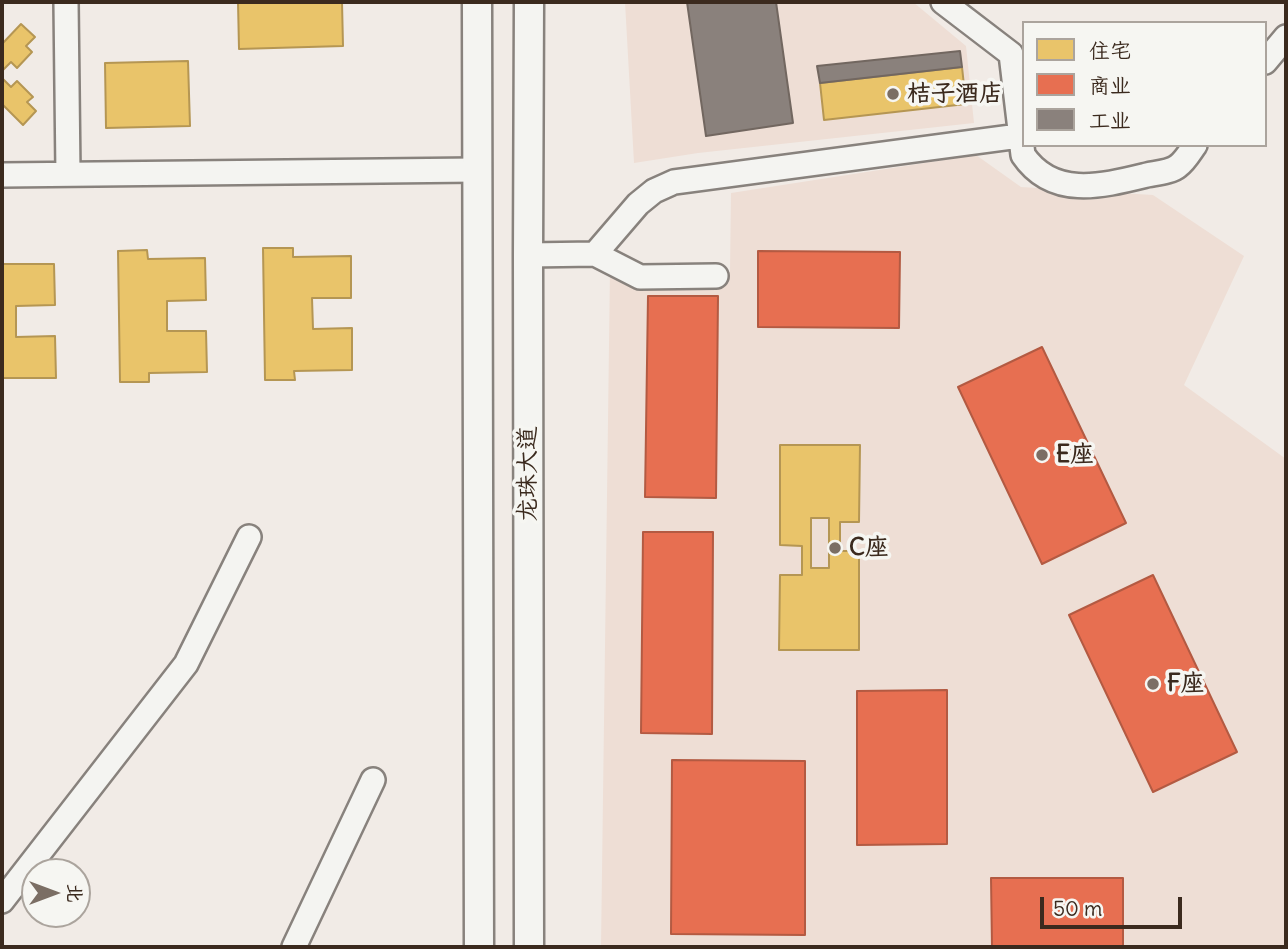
<!DOCTYPE html>
<html>
<head>
<meta charset="utf-8">
<style>
	body { margin:0 }
	#map { position:relative; width:1288px; height:949px; overflow:hidden; background:#f1ebe6; font-family:Delius,"LXGW WenKai TC",sans-serif }
	canvas { display:block }
	.frame { position:absolute; inset:0; border:4px solid #3b2a1e; pointer-events:none }
	.legend { position:absolute; left:1022px; top:21px; width:245px; height:126px; box-sizing:border-box; background:#f6f6f2; border:2px solid #aba49d; margin:0; padding:9px 12px; list-style:none; font-size:21px; color:#3b2a1e }
	.legend li { display:flex; align-items:center; gap:14px; height:35px }
	.legend b { width:35px; border:2px solid #aba49d }
	.north { position:absolute; left:21px; top:858px; width:70px; height:70px; box-sizing:border-box; background:#f6f6f2; border:2px solid #aba49d; border-radius:50%; rotate:90deg; font-size:19px; font-weight:700; line-height:28px; text-align:center; color:#3b2a1e }
	.north::after { content:''; display:block; margin:auto; width:24px; height:32px; background:#7b6e64; clip-path:polygon(50% 0,100% 100%,50% 72%,0 100%) }
	.scale { position:absolute; left:1040px; top:897px; width:142px; height:32px; box-sizing:border-box; border:4px solid #3b2a1e; border-top:0; padding-left:9px; font-size:21px; line-height:24px; white-space:nowrap; color:#3b2a1e; -webkit-text-stroke:5px #f6f6f2; paint-order:stroke }
</style>
</head>
<body>
<div id="map">
<canvas width="1288" height="949"></canvas>
<div class="frame"></div>
<ul class="legend">
<li><b style="height:19px;background:#e9c46a"></b>住宅</li>
<li><b style="height:19px;background:#e76f51"></b>商业</li>
<li><b style="height:19px;background:#8a817c"></b>工业</li>
</ul>
<div class="north">北</div>
<div class="scale">50 m</div>
</div>
<script>
const ctx = document.querySelector('canvas').getContext('2d');
ctx.lineJoin = 'round';
function fillPath(path, color) { ctx.fillStyle = color; ctx.fill(path, 'evenodd'); }
function stroke(path, color, width, dash) { ctx.strokeStyle = color; ctx.lineWidth = width; ctx.lineCap = dash ? 'butt' : 'round'; ctx.setLineDash(dash || []); ctx.stroke(path); }
function drawText(font, color, halo, rows, align = 'center') {
  ctx.font = font + ' Delius,"LXGW WenKai TC",sans-serif'; ctx.lineWidth = 7; ctx.setLineDash([]); ctx.textBaseline = 'middle'; ctx.strokeStyle = halo; ctx.fillStyle = color; for (const [text, x, y, turn = 0] of rows) {
    ctx.save(); ctx.translate(x, y); ctx.rotate((+turn || 0) * Math.PI / 180); ctx.textAlign = isNaN(turn) ? turn : align; if (halo) ctx.strokeText(text, 0, 0); ctx.fillText(text, 0, 0); ctx.restore();
  }
}
fillPath(new Path2D(`
	M625 2H913L966 46 974 123 698 153 634 163Z
	M976 155 1021 187 1153 195 1244 256 1184 385 1286 459V947H601L610 270 730 272 731 193Z`), '#eeded5');
const homes = new Path2D(`
	M238 2H342L343 46 239 49Z
	M21 24 35 37 26 46 32 52 17 68 11 62 3 70V79L11 87 17 81 33 97 27 102 36 111 23 125 2 104V44Z
	M188 61 190 126 106 128 105 63Z
	M962 67 966 104 824 120 820 83Z
	M263 248H293V257L351 256V298H312L313 329 352 328V370L294 371 295 380H265Z
	M147 250 148 259 205 258 206 300 167 301V331H206L207 372 149 373V382H120L118 251Z
	M2 264H54L55 305 16 306V337L55 336 56 378H2Z
	M780 445H860L859 522H840V551H859V650H779L780 575H802V546L780 545ZM811 518H829V568H811Z`);
fillPath(homes, '#e9c46a');
stroke(homes, '#b59653', 2);
const shops = new Path2D(`
	M758 251 900 252 899 328 758 327Z
	M648 296H718L716 498 645 497Z
	M1042 347 1126 523 1042 564 958 387Z
	M643 532H713L712 734 641 733Z
	M1153 575 1237 752 1153 792 1069 615Z
	M947 690V844L857 845V691Z
	M672 760 805 761V935L671 934Z
	M991 878H1123V947H992Z`);
fillPath(shops, '#e76f51');
stroke(shops, '#b35a42', 2);
const industry = new Path2D(`
	M687 2H776L793 123 706 136Z
	M960 51 962 67 820 83 817 66Z`);
fillPath(industry, '#8a817c');
stroke(industry, '#726760', 2);
const minor = new Path2D(`
	M66 2 68 174
	M943 2 1011 54 1023 155C1053 199 1102 186 1147 175 1156 173 1171 172 1178 166 1185 161 1190 152 1195 145
	M1265 62 1286 37
	M2 175 476 170
	M595 254 638 204 654 191 674 182 1019 136
	M528 255 595 254 640 277 716 276
	M2 901 186 664 249 537
	M294 947 373 780`);
const major = new Path2D(`
	M477 2 479 947
	M529 2 528 255 529 947`);
stroke(minor, '#88827d', 28);
stroke(major, '#88827d', 33);
stroke(minor, '#f4f4f1', 23);
stroke(major, '#f4f4f1', 28);
for (const [x, y, r, color] of [
	[893,94,7,"#7b6e64"],
	[1042,455,7,"#7b6e64"],
	[835,548,7,"#7b6e64"],
	[1153,684,7,"#7b6e64"]
]) { const dot = new Path2D(); dot.arc(x, y, r, 0, 2 * Math.PI); ctx.fillStyle = color; ctx.fill(dot); stroke(dot, '#f6f6f2', 2.5); }
drawText('bold 24px', '#3b2a1e', '#f6f6f2', [
	["桔子酒店",907,94],
	["E座",1056,455],
	["C座",849,548],
	["F座",1167,684]
], 'left');
drawText('24px', '#3b2a1e', '#f6f6f2', [
	["龙珠大道",528,474,-90]
]);
</script>
</body>
</html>
